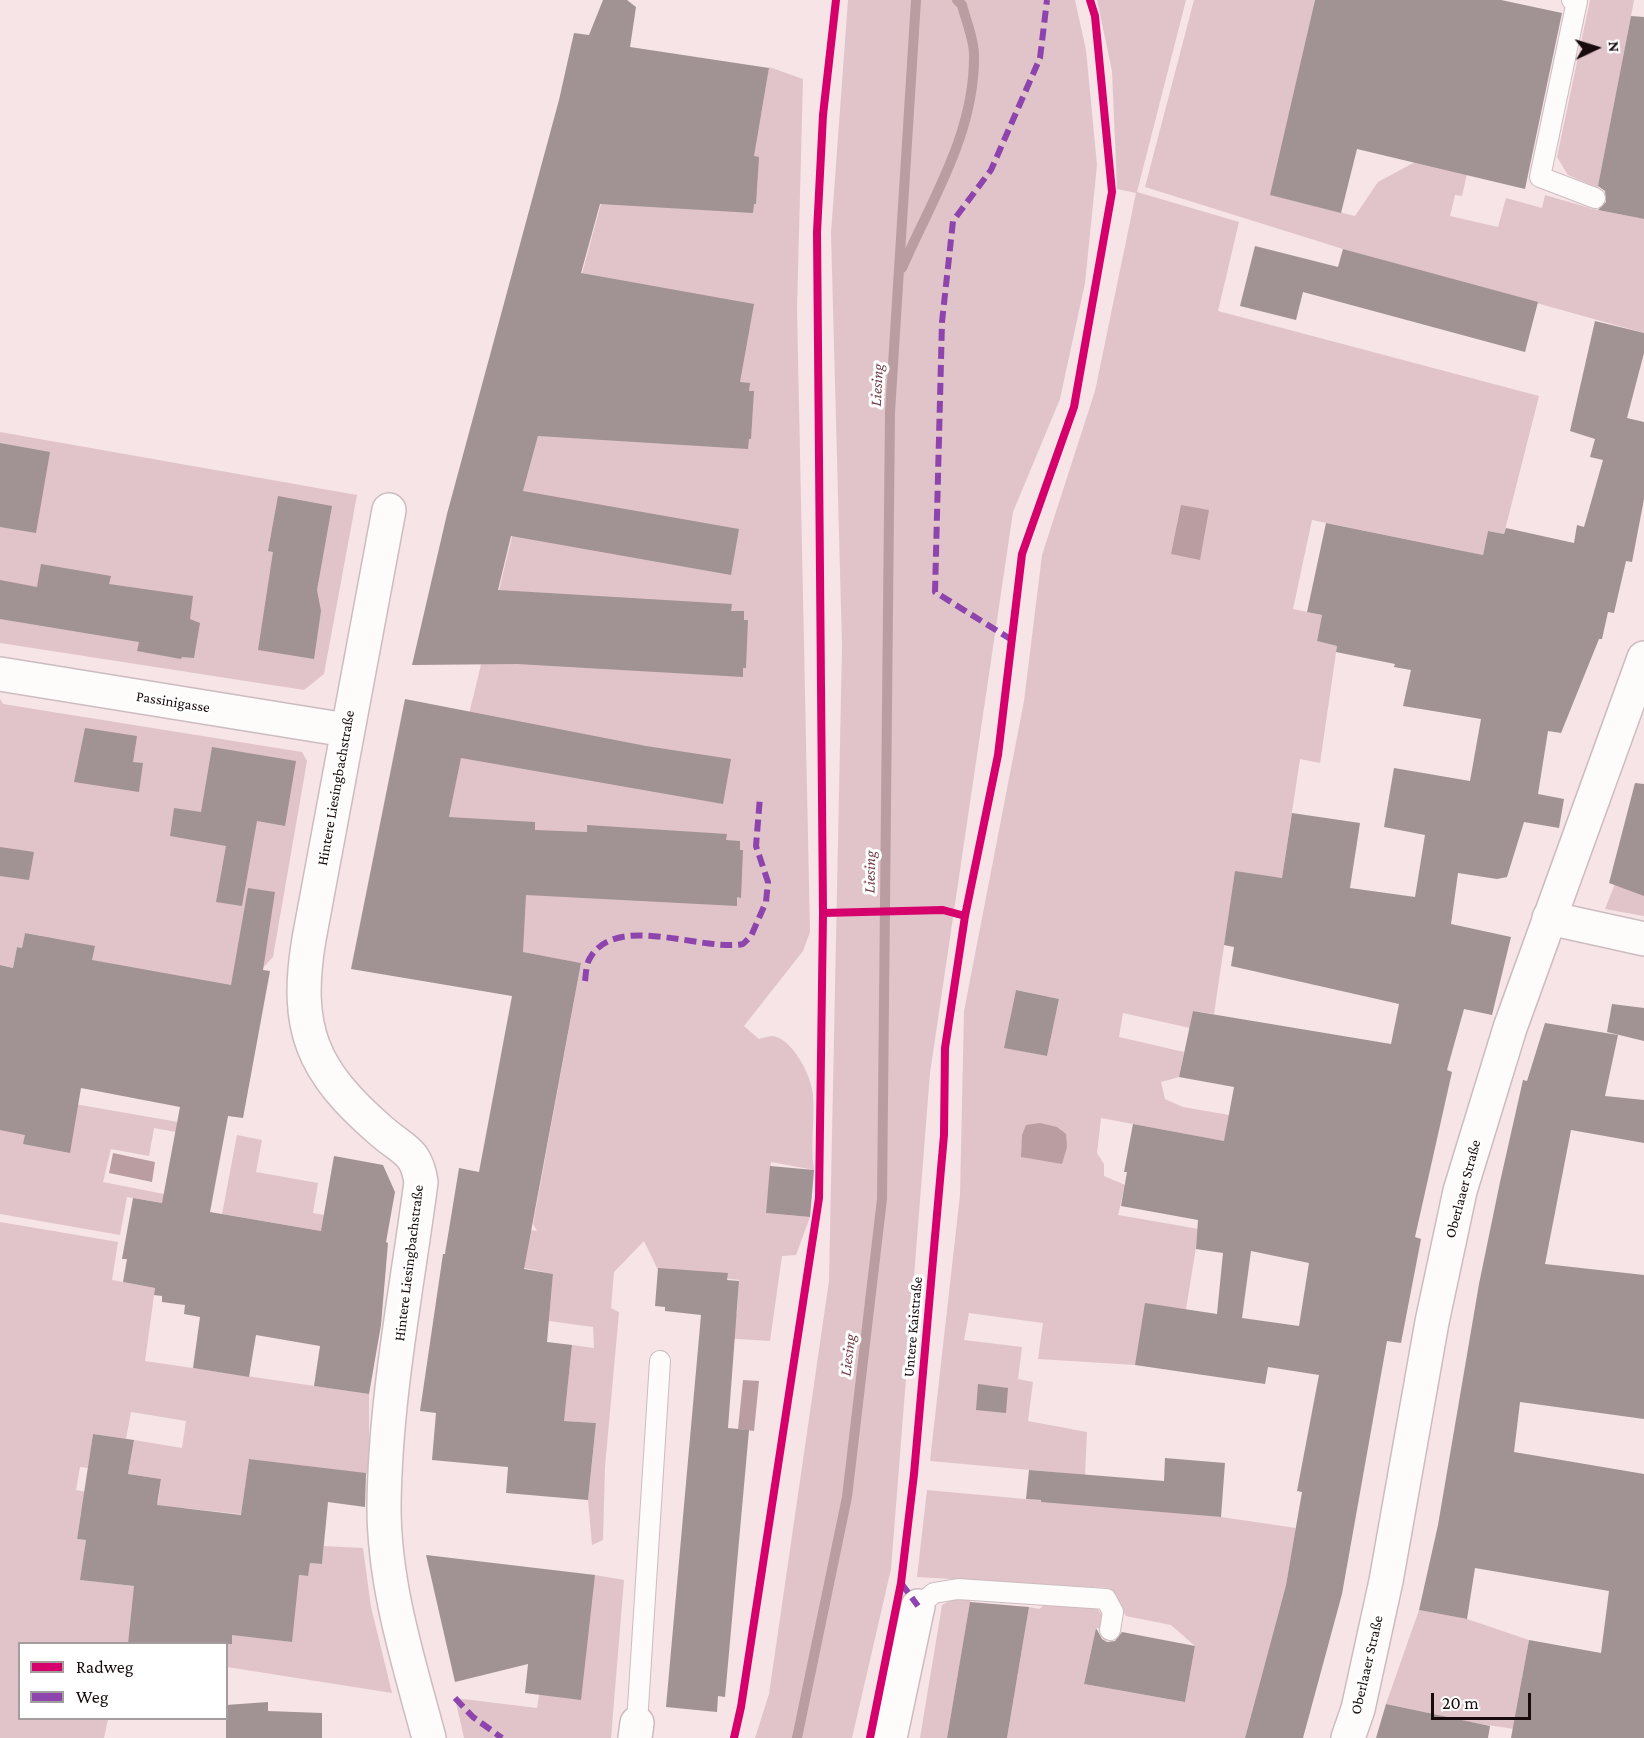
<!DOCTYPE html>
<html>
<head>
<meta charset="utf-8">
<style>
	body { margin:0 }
	#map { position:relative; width:1644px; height:1738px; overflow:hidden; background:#f6e4e7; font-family:"Crimson Pro",serif }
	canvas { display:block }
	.legend { position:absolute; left:18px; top:1642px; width:210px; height:78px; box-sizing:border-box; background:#fff; border:2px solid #a39d9e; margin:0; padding:8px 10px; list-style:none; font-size:18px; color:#180b0d }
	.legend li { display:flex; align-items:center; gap:12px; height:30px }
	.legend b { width:30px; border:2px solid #a39d9e }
	.north { position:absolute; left:1566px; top:18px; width:60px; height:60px; -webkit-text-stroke:4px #fff; paint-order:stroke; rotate:86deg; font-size:16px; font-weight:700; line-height:24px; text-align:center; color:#180b0d }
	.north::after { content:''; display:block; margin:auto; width:21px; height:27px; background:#180b0d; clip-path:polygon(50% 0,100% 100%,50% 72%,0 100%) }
	.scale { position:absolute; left:1431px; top:1693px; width:100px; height:27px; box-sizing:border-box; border:3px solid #180b0d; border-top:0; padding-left:8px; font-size:18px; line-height:21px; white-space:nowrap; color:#180b0d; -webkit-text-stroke:4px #fff; paint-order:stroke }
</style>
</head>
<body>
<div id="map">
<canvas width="1644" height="1738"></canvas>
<ul class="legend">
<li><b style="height:8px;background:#d6006c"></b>Radweg</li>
<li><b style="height:8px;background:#8e44ad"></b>Weg</li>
</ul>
<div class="north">N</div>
<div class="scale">20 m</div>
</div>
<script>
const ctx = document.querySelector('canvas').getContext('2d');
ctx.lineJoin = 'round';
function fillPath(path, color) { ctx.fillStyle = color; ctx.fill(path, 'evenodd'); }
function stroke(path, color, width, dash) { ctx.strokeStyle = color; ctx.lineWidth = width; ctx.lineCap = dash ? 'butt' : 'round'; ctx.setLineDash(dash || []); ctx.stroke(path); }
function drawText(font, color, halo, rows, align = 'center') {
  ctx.font = font + ' "Crimson Pro",serif'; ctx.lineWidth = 6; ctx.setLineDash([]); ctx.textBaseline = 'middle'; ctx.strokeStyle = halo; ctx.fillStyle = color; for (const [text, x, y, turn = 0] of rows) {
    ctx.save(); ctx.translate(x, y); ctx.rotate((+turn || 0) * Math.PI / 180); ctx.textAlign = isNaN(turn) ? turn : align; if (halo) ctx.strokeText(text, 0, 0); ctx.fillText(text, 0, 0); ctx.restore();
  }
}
fillPath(new Path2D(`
	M848 0H1075L1086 50 1097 165 1085 283 1060 399 1013 512 930 1073 891 1569 852 1738H755L769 1694 829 1281 842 646 831 233Z
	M1097 0H1186L1137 192 1239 222 1218 311 1539 396 1504 534 1488 531 1483 555 1312 520 1293 609 1322 615 1317 641 1337 646 1320 763 1300 759 1282 878 1235 872 1214 1014 1193 1011 1190 1028 1123 1013 1119 1037 1184 1052 1179 1077 1161 1082 1165 1099 1183 1107 1229 1115 1357 1166 1101 1118 1097 1153 1104 1164V1176L1125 1185 1118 1215 1199 1229 1186 1309 1135 1365 1038 1359 1043 1323 969 1313 964 1340 1022 1347 1018 1379 1033 1382 1028 1421 1087 1432 1085 1475 930 1461 960 1195 964 1011 1024 701 1042 555 1095 391 1136 193 1117 189 1112 71ZM1016 990 1059 999 1047 1056 1017 1050 1010 1019Z
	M1194 0H1315L1271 195 1355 216 1378 182 1415 162 1481 0 1505 1 1462 196 1455 195 1450 216 1498 227 1506 198 1542 208 1545 195 1593 209 1644 219V333L1343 249 1145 187Z
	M1590 0H1634L1598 188 1568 175 1557 157Z
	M769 67 803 79 797 309 810 932 803 951 744 1026 759 1039C763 1038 769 1036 773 1036 793 1039 812 1077 813 1095 815 1120 810 1145 814 1170L771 1162 766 1213 810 1217 796 1255 782 1256 770 1341 722 1338 737 1313 739 1280 658 1270 644 1241 614 1272 611 1308 619 1312 605 1467 603 1540 592 1545 588 1500 596 1423 509 1418 517 1404 565 1410 572 1345 594 1348 593 1327 549 1321 553 1274 445 1251 453 1216 537 1231 533 1224 581 963 426 934 470 710 523 491 634 82 761 115Z
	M0 432 357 495 324 674 304 690 0 643Z
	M0 699 3 704 302 752 307 761 273 957 244 988 39 951 42 936 25 933 22 948 17 947 13 968 0 965Z
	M1644 811V916L1605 909Z
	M0 1091 178 1122 176 1132 154 1128 149 1156 111 1149 103 1182 164 1194 163 1203 127 1197 120 1235 0 1214Z
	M237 1135 262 1140 256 1172 318 1183 313 1213 330 1216 327 1232 222 1214Z
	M0 1222 118 1242 112 1280 155 1288 145 1361 369 1394V1474L249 1459 245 1491 281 1496 277 1539 246 1535 248 1515 183 1508 176 1560 307 1576 310 1563 322 1564 324 1546 363 1548 371 1607 392 1693 227 1667 226 1644 215 1643 217 1630 291 1642 294 1618 151 1602 148 1627 173 1630 171 1643 20 1644V1718L108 1719 104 1738H0ZM131 1412 186 1421 182 1448 134 1440 128 1474 161 1479 158 1503 145 1501 142 1521 146 1522 141 1565H136L134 1586 81 1580 86 1540 77 1539 81 1512H85L88 1492 76 1490 80 1467 88 1468 93 1434 126 1439Z
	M927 1490 1221 1517 1296 1528 1286 1585 1245 1738H1007L1029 1607 1039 1609 1046 1604 1096 1607 1103 1616V1629L1096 1628 1084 1684 1185 1702 1195 1646 1171 1625 1126 1616 1109 1588 917 1577Z
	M595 1575 624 1580 611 1738H464L455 1698 537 1708 539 1695Z
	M959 1596 971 1597 947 1738H920L942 1605Z
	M1419 1610 1467 1619 1529 1640 1522 1679 1574 1738 1474 1723 1386 1704Z`), '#e1c4c9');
fillPath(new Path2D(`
	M1181 505 1209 510 1200 560 1171 554Z
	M1040 1123 1057 1127 1066 1134 1067 1147 1062 1164 1021 1157 1022 1135 1026 1125Z
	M113 1153 155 1162 152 1182 109 1173Z
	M743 1380 759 1381 754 1431 738 1429Z`), '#ba9da1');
stroke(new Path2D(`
	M902 268C932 199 975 133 974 55 974 39 966 21 962 5L957 0
	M797 1738 847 1497 882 1199 890 412 916 0`), '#ba9da1', 10);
fillPath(new Path2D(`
	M603 0H627L636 7 630 47 769 68 754 156 759 157 756 204H754L753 213 600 204 581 273 754 304 740 382 750 383 749 391H754L751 439H749L748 449 538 436 523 491 739 529 731 575 511 536 498 590 732 604 731 611H744V620H748L746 668H743V677L517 664 412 665 447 514 559 100 574 33 589 35Z
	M1315 0H1501L1562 13 1525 189 1357 149 1341 213 1270 195Z
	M1631 16 1644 17V219L1598 210 1606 202 1605 191 1598 186Z
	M1255 246 1338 267 1343 249 1538 302 1525 352 1303 292 1296 320 1240 306Z
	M1595 321 1644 333V353L1627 418 1644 422V499L1632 562 1626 561 1614 613 1608 612 1602 639H1599L1561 733 1548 731 1538 794 1564 799 1559 828 1524 822 1507 877 1497 879 1458 873 1451 924 1511 937 1492 1015 1464 1009 1447 1070 1452 1072 1415 1237 1421 1239 1401 1343 1387 1341 1342 1594 1303 1738H1245L1286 1585 1302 1492 1297 1491 1319 1375 1268 1367 1265 1384 1135 1365 1145 1303 1217 1314 1223 1253 1196 1249 1198 1220 1121 1206 1127 1172H1124L1133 1124 1224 1141 1234 1087 1179 1077 1193 1011 1391 1044 1399 1004 1231 966 1234 947 1224 945 1235 871 1282 878 1292 813 1360 823 1350 888 1415 897 1425 835 1384 827 1394 768 1470 781 1481 719 1403 706 1411 670 1394 667 1395 664 1336 652 1337 646 1317 641 1322 615 1307 612 1326 523 1483 555 1488 531 1504 534 1506 528 1574 543 1577 525 1584 527 1603 460 1590 457 1595 439 1570 431ZM1251 1251 1309 1263 1299 1326 1242 1318Z
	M0 443 50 452 36 533 0 527Z
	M278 496 332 506 317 590 321 611 314 659 258 650 273 552 268 551Z
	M41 564 111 576 109 584 193 596 190 619 200 623 194 658 182 657 181 659 137 651 139 642 0 619V580L37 587Z
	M405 699 646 746 731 759 723 804 461 758 449 817 535 822V830L587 832V825L727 834 726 840 740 841V850H743L741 898 737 897V906L526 895 523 952 581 963 524 1269 553 1274 547 1342 572 1345 564 1421 596 1423 588 1500 506 1493 508 1467 432 1460 436 1413 420 1411 443 1254H445L459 1168 479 1172 512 996 351 969Z
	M85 728 137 736 133 762 143 763 139 792 74 782Z
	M212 747 296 761 285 826 257 821 242 906 216 902 226 846 170 836 174 808 201 812Z
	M1635 783 1644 784V896L1609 883Z
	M0 847 34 852 29 880 0 876Z
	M248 888 275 892 263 970 270 971 243 1118 228 1116 210 1212 321 1231 334 1156 383 1165 395 1192 386 1242 388 1243 381 1325 369 1394 314 1386 320 1346 256 1335 249 1377 193 1368 200 1317 184 1314 185 1305 162 1302V1296L154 1295 155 1288 123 1282 127 1259H122L133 1198 162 1203 180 1107 81 1088 70 1153 23 1144 25 1135 0 1130V965L13 968 17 947 22 948 25 933 95 946 92 960 231 985Z
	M1016 990 1059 999 1047 1056 1004 1048Z
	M1612 1004 1644 1008V1041L1607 1032Z
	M1545 1023 1618 1035 1605 1096 1644 1100V1143L1571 1130 1545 1264 1644 1275V1419L1520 1402 1514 1452 1644 1474V1738H1511L1529 1640 1601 1653 1609 1591 1475 1568 1467 1619 1419 1610 1438 1525 1479 1284 1500 1182 1523 1080 1527 1081Z
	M770 1166 814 1170 810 1217 766 1213Z
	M658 1268 728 1273 727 1280 739 1281 728 1428 749 1430 725 1697 718 1696 717 1712 666 1707 701 1315 665 1311V1307L655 1306Z
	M978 1384 1008 1388 1006 1413 976 1410Z
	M93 1434 134 1440 128 1474 161 1479 157 1505 241 1515 249 1459 366 1473 365 1507 328 1502 322 1564 310 1563 308 1576 299 1575 292 1642 232 1635V1644H128L134 1586 80 1580 86 1540 77 1539Z
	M1165 1458 1225 1463 1221 1517 1041 1502V1500L1026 1499 1029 1470 1164 1481Z
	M426 1555 595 1575 581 1700 525 1693 528 1664 455 1682Z
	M970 1602 1029 1607 1007 1738H947Z
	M1096 1628 1102 1639 1107 1642 1115 1641 1122 1632 1195 1646 1185 1702 1084 1684Z
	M268 1702V1711L322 1713V1738H226V1705Z
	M1386 1704 1490 1726 1488 1738H1376Z`), '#a19294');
const service = new Path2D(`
	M1572 0 1577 1 1540 177 1595 198
	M918 1606 934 1593 958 1589 1106 1599 1113 1612 1110 1630
	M637 1723 660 1361`);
const minor = new Path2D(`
	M389 510 309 939C294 1029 312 1071 380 1130 402 1150 416 1149 421 1182 407 1289 385 1398 384 1507 384 1586 409 1663 429 1738
	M0 674 346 730
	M1549 918 1644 939
	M635 1738 637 1723
	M890 1738 918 1606`);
const secondary = new Path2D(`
	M1348 1738 1358 1709 1386 1581 1432 1322 1460 1191 1510 1028 1644 658`);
stroke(service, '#ccbcbf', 22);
stroke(minor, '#ccbcbf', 36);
stroke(secondary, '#ccbcbf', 36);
stroke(service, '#fefbfb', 20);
stroke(minor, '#fefbfb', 33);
stroke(secondary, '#fefbfb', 33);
stroke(new Path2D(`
	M1012 640 935 592 942 322 953 221 991 170 1040 58 1047 0
	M585 981C586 974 586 964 590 958 616 912 703 952 743 944L751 936 766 902 768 882 756 846 760 797
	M901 1583 918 1606
	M455 1698 473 1717 502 1738`), '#8e44ad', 6, [12, 6]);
stroke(new Path2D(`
	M823 913 943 910 965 916
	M734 1738 741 1707 819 1198 823 913 817 232 823 115 836 0
	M870 1738 901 1583 914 1474 944 1135 945 1048 965 916 998 755 1022 554 1074 407 1112 192 1095 16 1090 0`), '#d6006c', 8);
drawText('15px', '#180b0d', '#fff', [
	["Passinigasse",173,702,9],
	["Hintere Liesingbachstraße",336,788,-80],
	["Oberlaaer Straße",1463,1189,-75],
	["Hintere Liesingbachstraße",409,1263,-83],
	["Untere Kaistraße",913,1327,-85],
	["Oberlaaer Straße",1367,1665,-77]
]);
drawText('italic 16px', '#6f3b45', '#fff', [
	["Liesing",877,385,-87],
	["Liesing",870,872,-89],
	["Liesing",848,1355,-83]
]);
</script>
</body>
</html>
